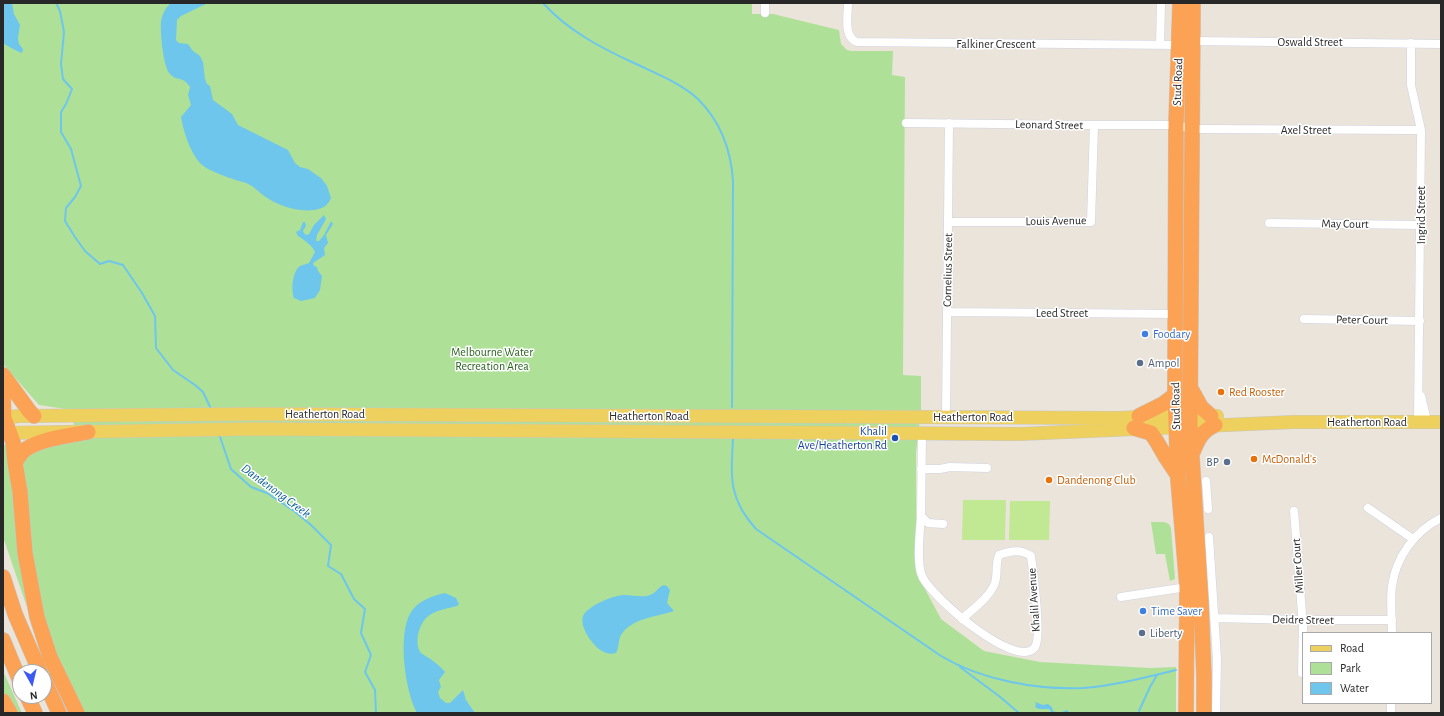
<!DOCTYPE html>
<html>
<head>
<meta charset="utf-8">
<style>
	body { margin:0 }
	#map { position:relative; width:1444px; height:716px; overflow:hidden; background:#ebe4da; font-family:"Alegreya Sans",sans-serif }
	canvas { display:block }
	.frame { position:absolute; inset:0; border:4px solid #282828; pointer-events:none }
	.legend { position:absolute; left:1302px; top:632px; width:130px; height:72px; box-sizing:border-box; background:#fff; border:1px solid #a9a9a9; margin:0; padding:5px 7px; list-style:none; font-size:12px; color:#282828 }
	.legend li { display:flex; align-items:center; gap:8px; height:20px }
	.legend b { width:20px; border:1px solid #a9a9a9 }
	.north { position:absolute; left:12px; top:664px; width:40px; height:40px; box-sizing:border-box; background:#fff; border:1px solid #a9a9a9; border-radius:50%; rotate:172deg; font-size:11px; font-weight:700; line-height:16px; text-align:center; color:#282828 }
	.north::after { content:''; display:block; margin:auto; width:14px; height:18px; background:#3c59f6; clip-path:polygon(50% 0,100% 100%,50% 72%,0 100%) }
</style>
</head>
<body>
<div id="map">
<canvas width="1444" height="716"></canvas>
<div class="frame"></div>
<ul class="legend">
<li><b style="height:5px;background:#edd05d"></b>Road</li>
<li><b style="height:11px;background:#aee197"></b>Park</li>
<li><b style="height:11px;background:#6ec6ec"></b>Water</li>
</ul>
<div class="north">N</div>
</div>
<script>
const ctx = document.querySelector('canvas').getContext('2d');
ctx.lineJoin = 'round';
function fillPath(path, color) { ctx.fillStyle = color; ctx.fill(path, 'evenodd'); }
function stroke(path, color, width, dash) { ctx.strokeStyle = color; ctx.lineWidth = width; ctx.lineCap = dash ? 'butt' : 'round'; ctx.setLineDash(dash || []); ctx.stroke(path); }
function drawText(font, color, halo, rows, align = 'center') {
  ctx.font = font + ' "Alegreya Sans",sans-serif'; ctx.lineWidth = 3; ctx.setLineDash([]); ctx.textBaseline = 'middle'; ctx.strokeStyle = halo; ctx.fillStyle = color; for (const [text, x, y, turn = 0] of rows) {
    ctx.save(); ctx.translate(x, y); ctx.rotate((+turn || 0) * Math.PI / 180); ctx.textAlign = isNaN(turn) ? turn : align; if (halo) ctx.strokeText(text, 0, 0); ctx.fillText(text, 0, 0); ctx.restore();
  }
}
fillPath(new Path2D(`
	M3 3H752V14H773L839 30 841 44 847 50 851 51H893L892 75 905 77 903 375 921 376V411L916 452V572L941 619 984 651 1040 662 1150 668 1176 667V713H82L63 672 47 627 36 587 21 465 23 456 43 448 76 442 72 410 39 405 3 364Z
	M3 443 7 447 17 528 36 633 3 537Z
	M1151 522H1164L1169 524 1171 528 1175 579 1170 581 1165 554H1156Z
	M3 671 22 713H13L3 696Z`), '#aee197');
fillPath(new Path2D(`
	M963 500H1006L1005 540H962Z
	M1010 501H1050L1049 540H1009Z`), '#c1e893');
fillPath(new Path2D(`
	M3 3H12L14 14 20 25 18 38 19 44 23 49 22 53C19 52 7 46 3 43Z
	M171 3H208L181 16 177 20 176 40 179 43 188 44 193 51 200 56 203 62 205 79 207 84 210 86 213 100 232 114 238 125 288 150 295 163 300 167 308 169 321 178 327 186 331 198C328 206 322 209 314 210 296 212 278 206 263 195 258 191 252 185 246 183 235 180 206 171 199 162 189 149 184 133 181 117L191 105 188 95 190 87C182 75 177 82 170 74 163 68 160 31 161 22 162 15 165 8 171 3Z
	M324 215 326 219 317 235 316 241H319L324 235 331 221 333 224 326 235 328 243 324 248 325 255 313 263 314 266 317 267 318 271 322 276 320 290 315 298 301 301 294 298C291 290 292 272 300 266 302 265 307 264 309 263L315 252C313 246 303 239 298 236L296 232 300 230 303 222H305L306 226 303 231 304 233 306 235 309 234 314 225Z
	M664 585 667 586 670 590 667 603 674 611C656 617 632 618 621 635 618 641 619 648 616 653 612 654 608 654 604 652 594 648 577 625 584 614 591 605 613 595 625 595 633 595 642 598 650 595 655 594 658 587 664 585Z
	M445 593 456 598 459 604 457 606C437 611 423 612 418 635 417 641 417 648 421 653 423 655 426 656 429 658 435 662 441 667 445 672L439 680 441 687 438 692 440 698 446 703H450L463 690 466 700 475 713H417C405 691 397 634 411 612 417 602 433 595 445 593Z
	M1035 702 1043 705 1048 704 1052 707 1053 711 1059 713 1067 710 1070 713H1052L1049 709H1039L1035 707 1036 704Z`), '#6ec6ec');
stroke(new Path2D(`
	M56 3 60 11 64 32 61 64 63 79 72 89 66 104 61 112V132L71 149 81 186 75 197 66 208 65 221 75 237 85 251 100 264 109 261 123 265 142 293 155 316 156 348 173 370 195 385 203 392 211 409
	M543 3C567 30 601 48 634 63 655 73 681 83 698 99 721 122 731 150 733 181L732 407
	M219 434 231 469 251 487 267 493 294 511 311 525 331 545 328 566 341 574 354 599 365 609 361 633 371 655 365 672 375 690 376 713
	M733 438C731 477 728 498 756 529L941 656C981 680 1037 690 1083 688 1113 686 1147 677 1176 670
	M960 667 999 696 1019 713
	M1139 711 1150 687 1157 675`), '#6ec6ec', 2);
const street = new Path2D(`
	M848 3C848 15 843 37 857 42L1179 45
	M765 13V3
	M1193 41 1441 44
	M1411 43V85L1421 130 1418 421
	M1160 45 1161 3
	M906 123 1094 125H1176L1192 129H1199L1421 130
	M948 222H1091L1094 125
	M1269 223 1420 225
	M947 312 1176 314
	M1304 319 1420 321
	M1421 396 1427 421
	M946 417 949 123
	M922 433 921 516 928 523 943 524
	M921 469H940L950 467 987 468
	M1206 481 1208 509
	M1368 508 1413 539
	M1294 511 1303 626 1302 673
	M921 516C920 531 916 563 922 576 930 596 1018 672 1035 647 1042 637 1033 571 1031 556 1022 549 1009 551 999 555 995 564 998 573 995 583 990 597 973 609 962 619
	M1209 537 1217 659 1216 713
	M1121 597 1187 587
	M1214 618 1302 620H1392
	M1392 633C1392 618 1390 601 1392 586 1396 557 1415 531 1441 518
	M1391 713V703`);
const primary = new Path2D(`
	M3 418 19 416 252 414 1120 418 1176 415 1217 416
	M3 433 252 429 1020 434 1294 422H1441`);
const highway = new Path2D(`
	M1180 3 1176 125 1175 395 1178 480 1187 587 1186 713
	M1193 3 1190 426 1201 602 1204 676V713
	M3 375 30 412 34 416
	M1191 389 1201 407 1211 416
	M3 396 4 418 13 442 15 463 20 492 25 553 37 617 50 657 77 713
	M1139 416 1163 404 1175 395
	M1134 428 1151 433 1157 442 1165 456 1177 474
	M1193 452C1198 439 1202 431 1215 425
	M15 463C18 458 21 452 26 449 44 438 68 436 88 432
	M3 577 15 614 40 672
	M3 640 20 681
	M44 680 59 713
	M27 696 35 713
	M3 701 10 713`);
stroke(street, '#d0d2e1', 9);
stroke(primary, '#c7c7c7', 14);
stroke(highway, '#c7c7c7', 16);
stroke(street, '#fff', 8);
stroke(primary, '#edd05d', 13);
stroke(highway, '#fba255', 15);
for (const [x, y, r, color] of [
	[1145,334,4,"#3f7fe0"],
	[1140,363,4,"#5c6f8a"],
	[1221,392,4,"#e8710a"],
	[895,438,4,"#1a4fb4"],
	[1254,459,4,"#e8710a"],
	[1227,462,4,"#5c6f8a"],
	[1049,480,4,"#e8710a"],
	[1143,611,4,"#3f7fe0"],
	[1142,633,4,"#5c6f8a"]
]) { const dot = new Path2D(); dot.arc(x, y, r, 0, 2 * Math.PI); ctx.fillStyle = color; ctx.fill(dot); stroke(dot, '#fff', 1.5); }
drawText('12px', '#282828', '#fff', [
	["Oswald Street",1310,42],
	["Falkiner Crescent",996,44],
	["Stud Road",1178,82,-88],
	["Leonard Street",1049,125,1],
	["Axel Street",1306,130],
	["Ingrid Street",1421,215,-90],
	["Louis Avenue",1056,221,-1],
	["May Court",1345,224,1],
	["Cornelius Street",948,270,-89],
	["Leed Street",1062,313],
	["Peter Court",1362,320,1],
	["Stud Road",1176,406,-91],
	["Heatherton Road",325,414],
	["Heatherton Road",649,416],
	["Heatherton Road",973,417],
	["Heatherton Road",1367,422],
	["Miller Court",1298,566,-94],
	["Khalil Avenue",1034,600,-94],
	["Deidre Street",1303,620,1]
]);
drawText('12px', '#366cbe', '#fff', [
	["Foodary",1153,334],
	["Time Saver",1151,611]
], 'left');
drawText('12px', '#27631b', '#fff', [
	["Melbourne Water",492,352],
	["Recreation Area",492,366]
]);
drawText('12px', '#4e5e75', '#fff', [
	["Ampol",1148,363],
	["BP",1219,462,"right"],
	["Liberty",1150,633]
], 'left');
drawText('12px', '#c56008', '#fff', [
	["Red Rooster",1229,392],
	["McDonald's",1262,459],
	["Dandenong Club",1057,480]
], 'left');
drawText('12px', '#164399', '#fff', [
	["Khalil",887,431],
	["Ave/Heatherton Rd",887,445]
], 'right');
drawText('italic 13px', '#106395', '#fff', [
	["Dandenong Creek",276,491,36]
]);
</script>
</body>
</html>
